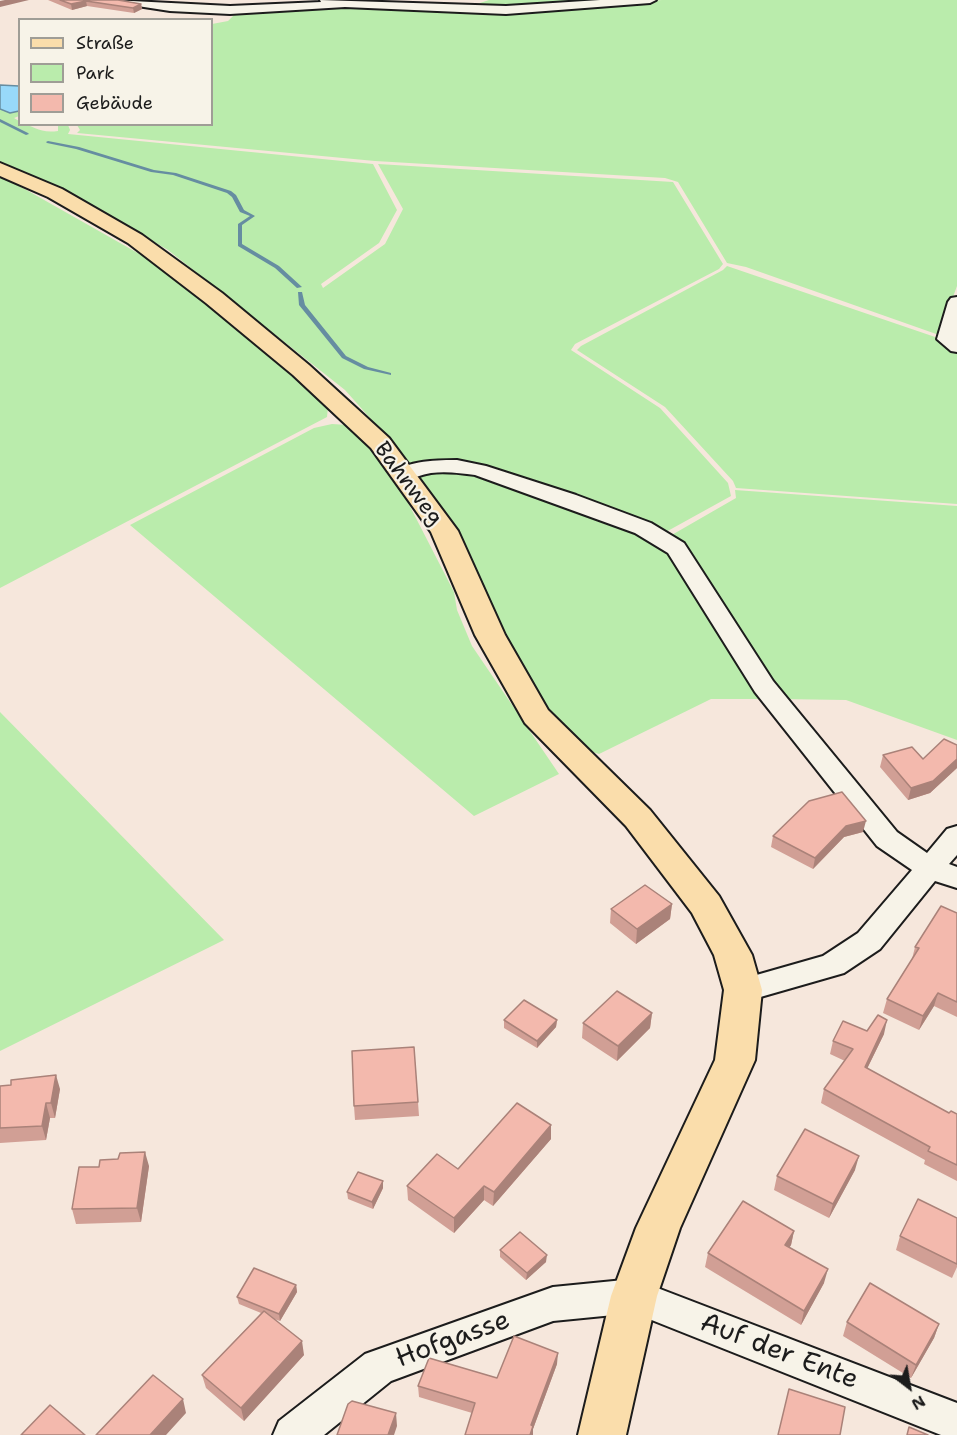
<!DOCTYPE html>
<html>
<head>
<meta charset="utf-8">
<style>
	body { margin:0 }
	#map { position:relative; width:957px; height:1435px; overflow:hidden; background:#f6e7dc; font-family:"Shantell Sans",sans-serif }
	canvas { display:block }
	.legend { position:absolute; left:18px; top:18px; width:195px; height:108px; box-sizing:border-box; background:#f7f3e8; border:2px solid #9f9d96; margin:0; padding:8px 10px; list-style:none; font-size:18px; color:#1c1c1c }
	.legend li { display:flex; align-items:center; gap:12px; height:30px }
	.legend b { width:30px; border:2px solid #9f9d96 }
	.north { position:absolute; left:879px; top:1357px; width:60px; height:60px; -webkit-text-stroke:4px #f7f3e8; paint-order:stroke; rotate:149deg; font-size:16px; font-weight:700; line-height:24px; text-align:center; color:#1c1c1c }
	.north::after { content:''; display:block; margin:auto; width:21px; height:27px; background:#1c1c1c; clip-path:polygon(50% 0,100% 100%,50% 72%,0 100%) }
</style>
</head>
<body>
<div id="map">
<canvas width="957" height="1435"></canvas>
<ul class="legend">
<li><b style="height:8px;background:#faddab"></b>Straße</li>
<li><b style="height:16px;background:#baecac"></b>Park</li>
<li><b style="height:16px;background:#f3b9ad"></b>Gebäude</li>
</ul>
<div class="north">N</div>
</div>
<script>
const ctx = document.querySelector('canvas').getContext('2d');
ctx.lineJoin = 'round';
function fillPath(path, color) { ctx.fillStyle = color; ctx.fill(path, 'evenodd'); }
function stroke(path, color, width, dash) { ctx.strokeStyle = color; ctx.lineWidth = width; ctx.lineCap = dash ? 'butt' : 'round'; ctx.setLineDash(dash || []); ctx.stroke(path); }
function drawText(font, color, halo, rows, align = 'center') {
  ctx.font = font + ' "Shantell Sans",sans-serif'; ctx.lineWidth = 4.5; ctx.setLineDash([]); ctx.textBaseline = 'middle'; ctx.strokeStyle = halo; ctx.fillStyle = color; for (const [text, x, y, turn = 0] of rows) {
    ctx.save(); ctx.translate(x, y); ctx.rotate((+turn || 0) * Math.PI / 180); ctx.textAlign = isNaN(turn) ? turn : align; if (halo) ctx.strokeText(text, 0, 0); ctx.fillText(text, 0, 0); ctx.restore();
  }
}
fillPath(new Path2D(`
	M489 0H629L527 7 474 5Z
	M662 0H957V286L939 335 746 267 727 263 678 182 665 178 375 161 77 133 80 130 77 125 212 124V24L228 21 237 12 366 7 555 8Z
	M0 109 10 113 19 111V116L14 118 19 121 20 124C35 125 39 134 58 131V125H68L70 130 68 134 373 164 397 210 379 243 321 284 323 288 385 244 403 209 378 164 673 182 723 264 719 269 575 344 571 350 660 408 728 483 731 496 664 533 475 464 449 459 411 464 345 390 168 250 74 196 0 164Z
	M0 175 143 256 193 292 328 407 327 417 0 588Z
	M727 266 938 338 957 350V504L736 488 733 481 665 407 577 350 581 346 723 270Z
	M332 424 347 425 355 429 402 491 454 592 457 610 472 646 559 774 474 816 130 525 314 428Z
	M430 470 470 472 629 526 669 551 764 699H711L599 754C544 739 475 575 447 523 438 507 428 492 418 476Z
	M735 490 957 506V740L846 700 780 699 670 536 736 498Z
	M0 712 224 940 0 1051Z`), '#baecac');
const water = new Path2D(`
	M0 85 19 86V111L10 113 0 109Z`);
fillPath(water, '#98d9fa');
stroke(water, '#668da1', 1.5);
fillPath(new Path2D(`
	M0 119 28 133 29 134 26 135 0 122Z
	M48 141 79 147 154 170 176 173 231 191 236 195 244 210 255 216 242 225V244L279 266 302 287 297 288 275 268 238 246V224L250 216 240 212 232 197 227 193 173 175 151 172 76 149 47 143 46 142Z
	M298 292H302L305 305 346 356 368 367 391 373V375L364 369 342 358 299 305Z`), '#668da1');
const minor = new Path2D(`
	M112 0 230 6 321 2 320 0 506 6 600 0H656L650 3 506 14 345 7 230 14 170 11 118 3Z
	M957 297V352L951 351 937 339 948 302 951 298Z
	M457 460 486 466 576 495 651 523 684 543 773 681 897 832 927 853 947 829 957 826V855L949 864 957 867V888L935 881 880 949 844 973 743 1002 732 998 728 990 732 982 823 956 858 933 912 870 877 846 755 692 668 553 635 533 475 475C460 473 446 471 431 473 419 475 410 481 398 478L395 474C404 460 441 460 457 460Z
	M634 1279 957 1403V1435H941L634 1313 553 1321 391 1381 324 1435H273L279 1421 365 1354 553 1287Z`);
const major = new Path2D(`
	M0 163 62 189 142 235 222 293 309 365 389 438 458 531 505 635 548 710 650 810 719 896 752 955 762 990 755 1060 680 1228 657 1296 626 1435H578L611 1296 636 1228 715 1060 724 990 714 955 692 913 626 826 525 723 475 635 431 532 371 448 293 375 206 303 128 243 48 197 0 176Z`);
stroke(minor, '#1c1c1c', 4);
stroke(major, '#1c1c1c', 4);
fillPath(minor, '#f7f3e8');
fillPath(major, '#faddab');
fillPath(new Path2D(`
	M48 0H118L141 4 142 9 134 13 87 6 72 10Z
	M957 745V768L930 793 908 800 880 767 883 755 923 759Z
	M863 832 844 837 813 869 771 847 773 836Z
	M672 904 670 919 636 944 610 923 611 909Z
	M957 913V1017L934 1006 919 1030 883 1013 887 999 912 959 915 947Z
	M652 1013 650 1028 617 1061 582 1038 583 1023Z
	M504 1020H557L556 1027 537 1048 504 1028Z
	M867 1031 884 1034 867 1069 949 1113 957 1114V1181L924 1164 925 1160 821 1103 824 1089 845 1061 830 1054 833 1041Z
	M414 1047 419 1116 355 1120 354 1106Z
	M0 1086 60 1089 55 1118H50L46 1140 0 1143Z
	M551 1125V1139L493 1206 484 1200 454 1233 408 1200 407 1186 458 1169Z
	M149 1166 141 1222 76 1224 72 1209 99 1167Z
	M855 1170 829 1218 774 1190 777 1176Z
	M383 1181V1188L373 1209 348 1199 347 1192Z
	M957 1218V1267L952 1278 896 1250 900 1236Z
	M794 1231 791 1245 789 1248 824 1283 801 1325 705 1267 708 1253Z
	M500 1250 546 1262 526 1280 500 1257Z
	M296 1285 297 1292 280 1321 274 1319 304 1355 244 1421 206 1388 202 1375 261 1313 239 1304 237 1297Z
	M847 1322 939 1324 934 1338 911 1378 843 1336Z
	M557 1364 533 1429 472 1413 419 1397 418 1386 497 1378Z`), '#d19f95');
fillPath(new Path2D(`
	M5 0H29L0 7V1Z
	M86 1 87 6 72 10 71 4Z
	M141 4 142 9 134 13 133 8Z
	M957 759V768L930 793 908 800 911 788Z
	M866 821 863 832 844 837 813 869 815 858 846 826Z
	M672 904 670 919 636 944 637 929Z
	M938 993 934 1006 919 1030 923 1016Z
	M652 1013 650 1028 617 1061 618 1046Z
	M557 1020 556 1027 537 1048V1041Z
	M887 1020 884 1034 861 1081 865 1067Z
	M56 1075 60 1089 55 1118 51 1103Z
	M46 1103 50 1118 46 1140 42 1126Z
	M551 1125V1139L493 1206 494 1192Z
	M145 1152 149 1166 141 1222 137 1208Z
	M859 1156 855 1170 829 1218 833 1204Z
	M383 1181V1188L373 1209 372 1202Z
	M484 1186V1200L454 1233V1218Z
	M794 1231 791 1245 782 1259 785 1245Z
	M547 1255 546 1262 526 1280 527 1273Z
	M828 1269 824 1283 801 1325 804 1311Z
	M296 1285 297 1292 280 1321 279 1314Z
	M939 1324 934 1338 911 1378 916 1365Z
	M302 1341 304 1355 244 1421 241 1408Z
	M558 1353 557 1364 533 1429V1435H530L531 1425Z
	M183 1399 186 1413 166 1435H150Z
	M396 1413 397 1426 394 1435H388Z`), '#aa8279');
const building = new Path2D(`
	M60 0H118L141 4 133 8 86 1 71 4Z
	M944 739 957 745V759L933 781 911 788 883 755 912 747 923 759Z
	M842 792 866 821 846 826 815 858 773 836 809 801Z
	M645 885 672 904 637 929 611 909Z
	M941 906 957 913V1002L938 993 923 1016 887 999 919 948 915 947Z
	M617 991 652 1013 618 1046 583 1023Z
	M524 1000 557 1020 537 1041 504 1020Z
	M878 1015 887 1020 865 1067 949 1113 951 1111 957 1114V1165L928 1151 930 1147 824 1089 853 1049 833 1041 843 1021 867 1031Z
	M414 1047 418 1102 354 1106 352 1051Z
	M56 1075 51 1103H46L42 1126 0 1128V1086L11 1085V1080Z
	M517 1103 551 1125 494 1192 484 1186 454 1218 407 1186 437 1154 458 1169Z
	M805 1129 859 1156 833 1204 777 1176Z
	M145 1152 137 1208 72 1209 79 1167H99L100 1160 118 1159 120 1153Z
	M358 1172 383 1181 372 1202 347 1192Z
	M918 1199 957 1218V1264L900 1236Z
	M743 1201 794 1231 785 1245 828 1269 804 1311 708 1253Z
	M520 1232 547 1255 527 1273 500 1250Z
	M254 1268 296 1285 279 1314 237 1297Z
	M870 1283 939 1324 916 1365 847 1322Z
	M264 1311 302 1341 241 1408 202 1375Z
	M514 1336 558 1353 531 1425 533 1426 530 1435H465L475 1403 418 1386 429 1358 497 1378Z
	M153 1375 183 1399 150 1435H96Z
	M789 1389 845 1407 840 1435H778Z
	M352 1401 396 1413 388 1435H337L348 1404Z
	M50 1405 85 1435H21Z
	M909 1427 928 1435H907Z`);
fillPath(building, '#f3b9ad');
stroke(building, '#aa8279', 1.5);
drawText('22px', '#1c1c1c', '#f7f3e8', [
	["Bahnweg",408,484,53]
]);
drawText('27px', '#1c1c1c', '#f7f3e8', [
	["Hofgasse",453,1340,-20],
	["Auf der Ente",779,1352,21]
]);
</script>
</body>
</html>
